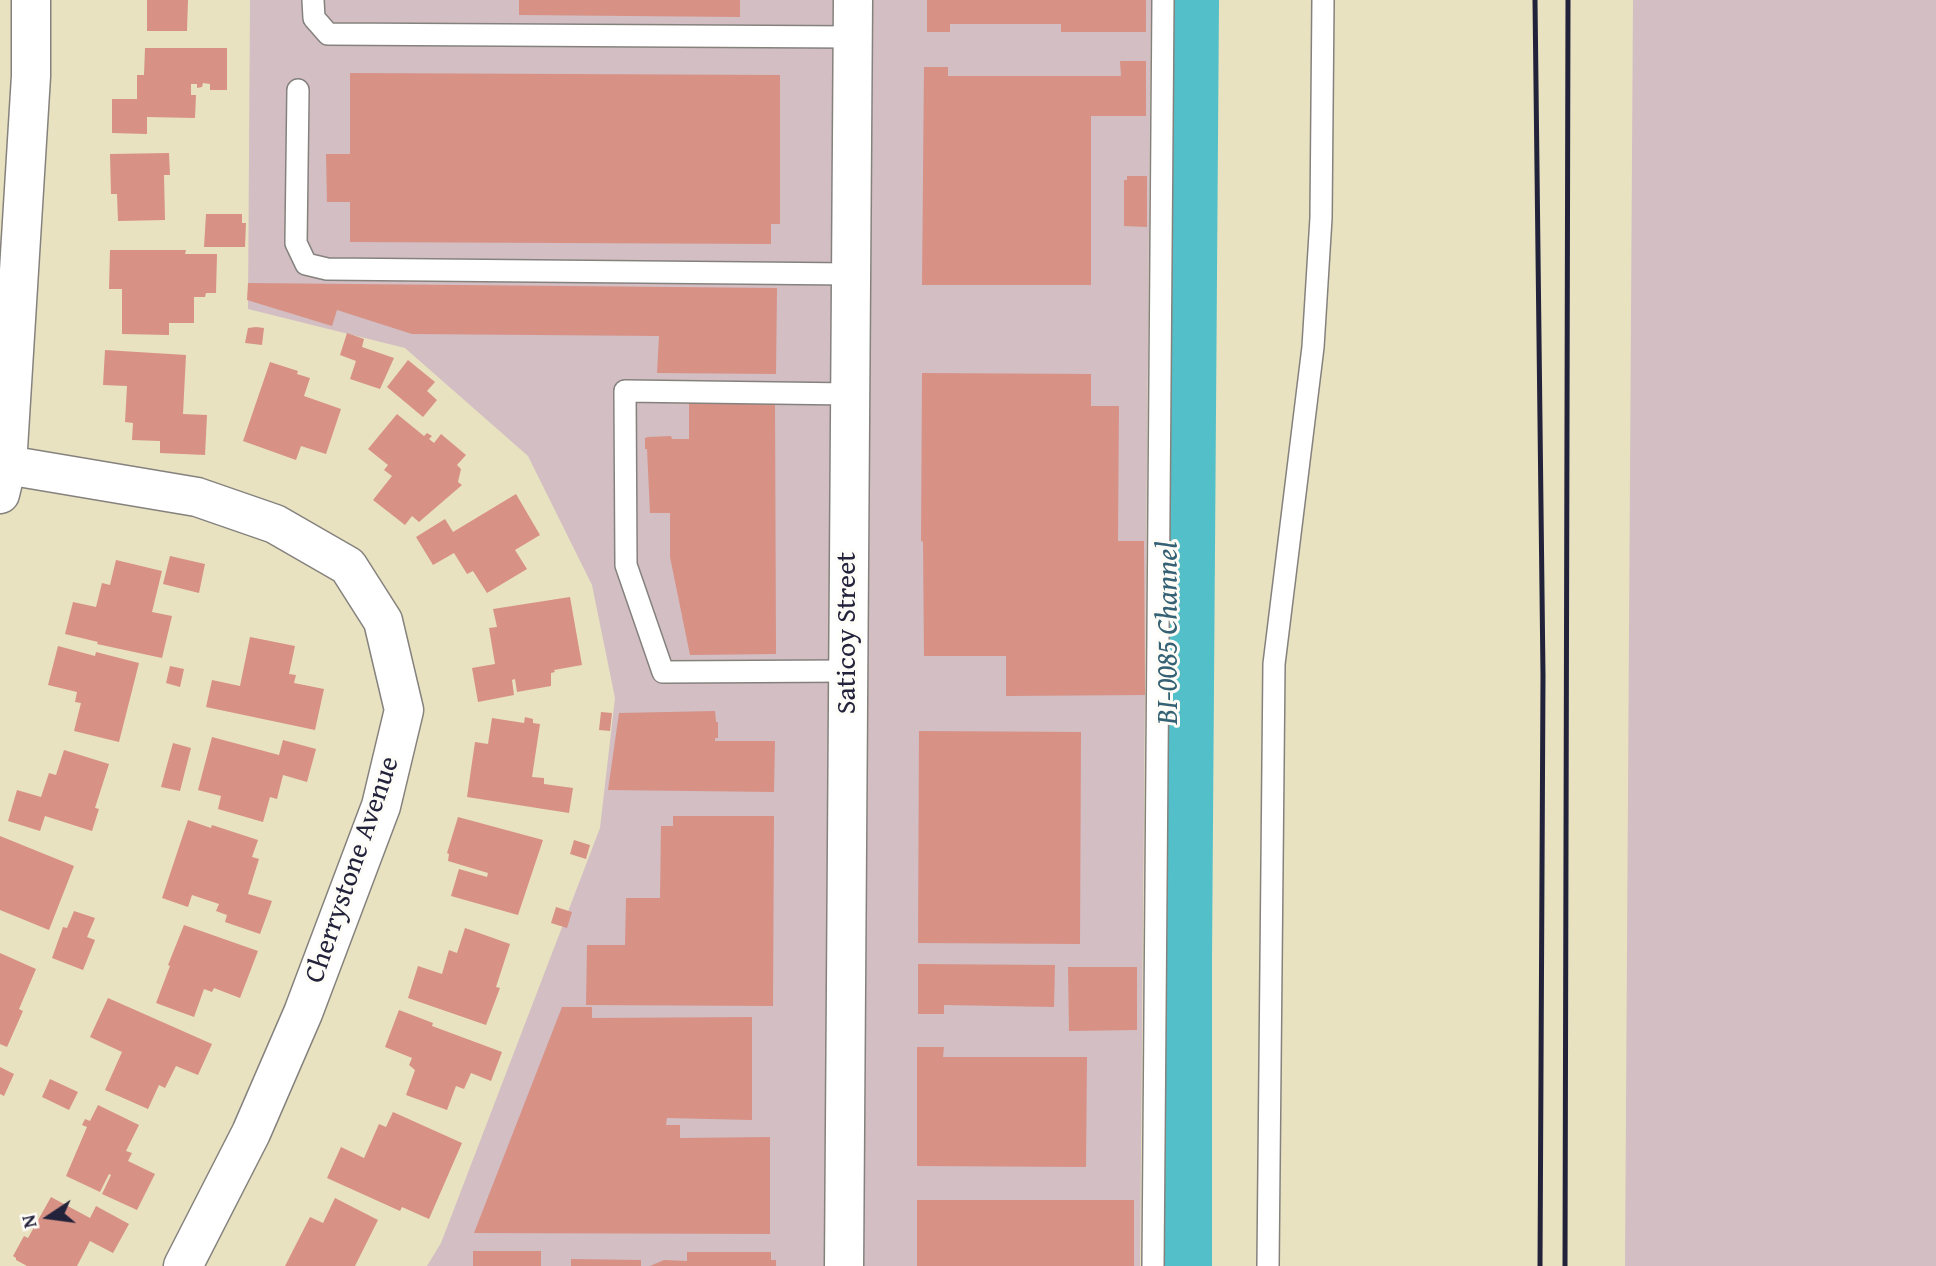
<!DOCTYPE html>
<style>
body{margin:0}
#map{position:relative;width:1936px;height:1266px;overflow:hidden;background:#e8e2c0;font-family:"Gentium Book Plus",serif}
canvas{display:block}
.north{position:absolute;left:14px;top:1182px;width:70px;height:70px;-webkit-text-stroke:5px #fdfcf7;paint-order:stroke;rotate:257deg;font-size:19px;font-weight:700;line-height:28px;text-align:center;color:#22223b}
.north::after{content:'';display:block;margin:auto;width:24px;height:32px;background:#22223b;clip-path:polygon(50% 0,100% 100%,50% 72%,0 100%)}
</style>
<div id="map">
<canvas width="1936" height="1266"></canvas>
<div class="north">N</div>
</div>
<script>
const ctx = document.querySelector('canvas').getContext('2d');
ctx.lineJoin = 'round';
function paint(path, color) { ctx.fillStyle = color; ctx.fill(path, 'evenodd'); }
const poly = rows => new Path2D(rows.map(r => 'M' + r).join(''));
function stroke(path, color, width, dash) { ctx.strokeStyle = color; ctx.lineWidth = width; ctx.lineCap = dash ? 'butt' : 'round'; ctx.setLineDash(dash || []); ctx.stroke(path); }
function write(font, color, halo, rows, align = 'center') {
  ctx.font = font + ' "Gentium Book Plus",serif'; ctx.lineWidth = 6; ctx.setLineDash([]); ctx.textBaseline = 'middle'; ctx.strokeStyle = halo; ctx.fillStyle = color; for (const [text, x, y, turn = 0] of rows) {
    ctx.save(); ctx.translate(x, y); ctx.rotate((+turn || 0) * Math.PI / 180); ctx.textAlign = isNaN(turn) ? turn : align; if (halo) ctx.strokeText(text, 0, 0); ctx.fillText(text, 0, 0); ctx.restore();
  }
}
paint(poly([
 [250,0,1151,0,1140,1266,427,1266,441,1243,600,828,615,698,592,585,528,456,405,348,248,309],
 [1633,0,1936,0,1936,1266,1625,1266]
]), '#d2bec3');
paint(poly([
 [1171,0,1219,0,1212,957,1212,1266,1162,1266]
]), '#52bfc9');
paint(poly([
 [147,0,188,0,187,31,147,31],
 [519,0,740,0,740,17,519,15],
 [927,0,1146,0,1146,32,1061,32,1061,24,950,24,950,32,927,32],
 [145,48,227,48,227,90,210,90,210,84,203,83,202,87,197,88,197,84,191,84,191,95,196,95,195,118,147,117,147,134,112,133,112,99,137,99,137,75,144,75],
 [1120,61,1146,61,1146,116,1091,116,1091,285,922,285,924,67,948,67,948,76,1121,76],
 [350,73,780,75,780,224,771,224,771,244,350,242,350,202,327,202,326,154,350,154],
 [169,153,170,175,164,175,165,220,118,221,117,194,111,194,110,154],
 [1127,176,1147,176,1147,227,1124,226,1124,180,1127,180],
 [206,214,242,214,242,223,246,223,245,247,204,247],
 [110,250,186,250,185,254,217,254,216,293,206,293,205,297,194,297,194,323,169,323,169,335,122,334,122,289,109,289],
 [248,283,777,288,776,374,657,373,659,336,412,334,337,310,332,326,247,300],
 [256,327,264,328,262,345,245,343,248,328],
 [347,333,364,339,362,347,394,358,380,389,350,379,356,361,340,355],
 [105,350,186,355,183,414,207,415,205,455,160,453,160,441,132,440,133,423,125,422,127,386,103,385],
 [408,360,435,382,427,391,437,400,423,417,387,387],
 [270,362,298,371,297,374,310,378,304,396,341,409,326,454,301,446,296,460,243,441],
 [922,373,1091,374,1091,406,1119,406,1118,541,1144,541,1145,695,1006,696,1006,656,924,656,923,541,921,542],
 [689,401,775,401,776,654,690,655,670,557,670,513,650,513,647,449,645,449,645,438,648,437,671,436,672,439,689,439],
 [397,414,424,436,427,433,432,436,429,439,434,443,441,434,466,455,457,465,461,469,458,482,462,485,419,522,412,516,405,525,373,500,392,476,384,470,388,465,368,449],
 [516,494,540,535,515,550,527,569,487,593,473,571,467,574,454,553,433,565,416,537,445,519,453,532],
 [170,556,205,564,199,593,163,584],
 [116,560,162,571,152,612,172,616,162,658,97,644,98,642,65,634,73,602,96,607,102,583,110,585],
 [570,597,582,665,554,670,555,672,551,673,551,686,517,692,515,679,512,680,514,695,478,702,472,668,495,664,489,628,497,627,493,609],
 [250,637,295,646,289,674,296,675,294,683,324,689,315,730,206,707,212,680,240,686],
 [58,646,95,656,96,652,139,663,119,742,74,731,81,703,75,702,77,692,48,685],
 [170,666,184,669,180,687,166,683],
 [715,711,716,722,718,722,718,738,715,738,715,741,775,741,774,792,608,790,619,713],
 [601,712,612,713,610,731,599,730],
 [525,717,533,719,533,723,540,724,532,777,544,778,544,784,573,788,569,813,467,797,475,742,488,744,492,718,524,723],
 [919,731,1081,732,1080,944,918,943],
 [212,737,279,755,283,740,316,749,307,782,283,775,277,799,270,797,263,822,218,809,221,796,198,790],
 [173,743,191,748,180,791,161,787],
 [64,750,109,764,95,808,99,809,92,831,45,816,40,831,8,821,17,790,41,797,49,773,56,775],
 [673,816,774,816,773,1006,586,1005,587,945,625,945,626,898,660,898,661,826,673,826],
 [458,817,543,840,518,915,451,896,459,869,487,877,488,873,448,861,449,854,447,853],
 [188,820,211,828,212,825,258,840,252,857,259,859,248,894,272,901,260,934,225,922,227,915,216,911,219,904,192,895,188,907,162,898],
 [0,836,74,866,49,930,0,910],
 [574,840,590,845,586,859,570,854],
 [556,907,572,912,567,928,551,923],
 [74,911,95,918,87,937,95,940,83,970,52,958,63,927,67,928],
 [184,925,258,951,240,998,214,988,212,992,204,989,194,1017,156,1003,170,966,168,965],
 [465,928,510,944,496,987,500,988,486,1025,408,998,418,966,442,974,449,950,457,953],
 [0,953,36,969,19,1009,23,1011,7,1047,0,1044],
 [918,964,1055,965,1054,1007,944,1005,944,1014,918,1014],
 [1068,967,1137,967,1137,1030,1069,1031],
 [108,998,212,1044,198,1075,176,1066,165,1088,159,1085,148,1109,105,1090,122,1052,90,1037],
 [562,1007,592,1007,592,1018,752,1017,752,1120,667,1118,666,1125,680,1125,680,1138,770,1137,770,1234,474,1233],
 [399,1010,433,1023,432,1026,502,1052,491,1081,471,1073,464,1089,456,1086,447,1110,406,1095,415,1070,409,1065,412,1058,385,1047],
 [917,1047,944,1047,943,1057,1087,1057,1086,1167,917,1166],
 [0,1067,14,1074,4,1096,0,1094],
 [50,1079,78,1092,69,1110,42,1097],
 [98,1105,139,1125,126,1151,132,1153,128,1161,155,1174,137,1210,102,1194,111,1175,109,1174,100,1192,66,1176,87,1127,82,1125,85,1119,90,1121],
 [393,1112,462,1143,429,1219,402,1207,400,1211,327,1178,341,1147,364,1158,379,1124,386,1127],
 [51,1197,90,1218,96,1206,129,1224,113,1253,90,1241,77,1266,27,1266,16,1260,16,1258,13,1256,24,1236,28,1238],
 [335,1198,378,1220,355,1266,285,1266,310,1217,323,1223],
 [917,1200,1134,1200,1134,1266,917,1266],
 [473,1251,541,1251,541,1266,473,1266],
 [687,1252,771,1252,771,1260,776,1260,776,1266,650,1266,664,1260,687,1261],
 [571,1259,641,1260,641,1266,571,1266]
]), '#d89185');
const lane = poly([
 [313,0,314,18,328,34,852,37],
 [298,90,296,243,306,264,327,269,850,274],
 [848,671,663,672,626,565,625,391,850,394],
 [1153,1266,1163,0],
 [1268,1266,1274,664,1313,347,1321,218,1323,0]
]);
const street = poly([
 [7,465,197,497,275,524,348,566,383,621,404,710,381,806,303,1013,251,1133,183,1266],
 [0,494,7,465,31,76,31,0],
 [844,1266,853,0]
]);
stroke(lane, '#85827e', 24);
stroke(street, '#85827e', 41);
stroke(lane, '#fff', 21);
stroke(street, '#fff', 38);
stroke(poly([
 [1535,0,1543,675,1540,1266],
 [1565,1266,1568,0]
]), '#22223b', 5);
write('28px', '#22223b', '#fdfcf7', [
 ["Saticoy Street",848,633,-90],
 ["Cherrystone Avenue",353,870,-71]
]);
write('italic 30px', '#356174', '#fdfcf7', [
 ["BI-0085 Channel",1169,633,-90]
]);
</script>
